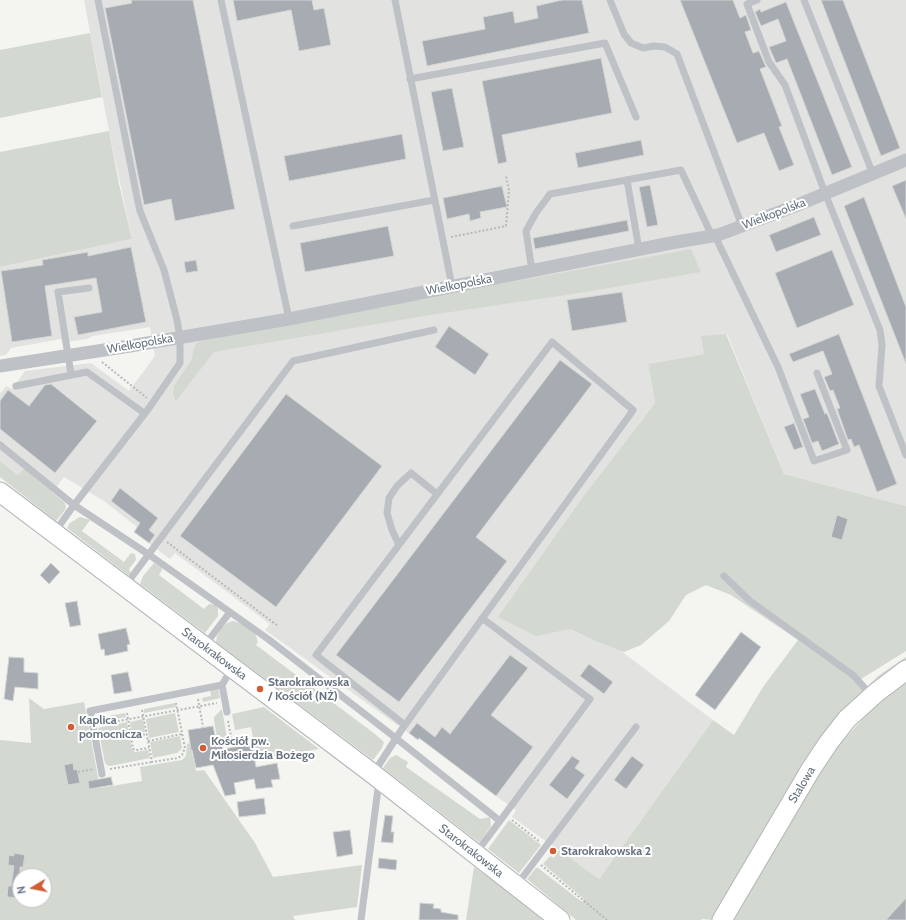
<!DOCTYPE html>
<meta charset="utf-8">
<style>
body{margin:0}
#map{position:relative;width:906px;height:920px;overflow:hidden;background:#f4f4f1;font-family:Cabin,sans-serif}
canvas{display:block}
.north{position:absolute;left:12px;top:868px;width:40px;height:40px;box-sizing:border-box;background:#fff;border:1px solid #c2c7cc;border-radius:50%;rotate:260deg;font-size:11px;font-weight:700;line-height:16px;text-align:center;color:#66737f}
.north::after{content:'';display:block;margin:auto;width:14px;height:18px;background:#d05e35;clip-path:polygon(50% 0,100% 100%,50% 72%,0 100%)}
</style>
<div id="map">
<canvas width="906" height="920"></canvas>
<div class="north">N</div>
</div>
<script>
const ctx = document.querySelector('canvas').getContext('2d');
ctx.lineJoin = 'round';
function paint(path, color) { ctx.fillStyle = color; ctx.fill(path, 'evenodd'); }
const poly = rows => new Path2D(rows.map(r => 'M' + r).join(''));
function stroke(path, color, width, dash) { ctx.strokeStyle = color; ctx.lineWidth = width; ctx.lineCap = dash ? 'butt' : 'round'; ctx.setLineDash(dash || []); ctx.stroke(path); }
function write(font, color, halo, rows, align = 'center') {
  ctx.font = font + ' Cabin,sans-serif'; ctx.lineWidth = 4; ctx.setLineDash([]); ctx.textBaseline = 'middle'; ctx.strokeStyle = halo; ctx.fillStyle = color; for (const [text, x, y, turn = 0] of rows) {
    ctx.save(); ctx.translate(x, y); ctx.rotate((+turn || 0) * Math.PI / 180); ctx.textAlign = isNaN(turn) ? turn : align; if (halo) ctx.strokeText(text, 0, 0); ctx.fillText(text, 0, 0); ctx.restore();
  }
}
paint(poly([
 [84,0,906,0,906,506,784,474,727,334,704,354,648,364,655,403,579,502,525,579,713,720,599,879,512,817,516,810,496,796,420,737,418,740,265,630,270,624,175,553,170,559,134,532,137,527,104,501,64,477,48,498,0,461,0,394,6,386,12,389,25,371,91,363,129,391,155,356,150,327,93,336,87,339,66,342,62,343,61,339,11,348,6,355,0,356,0,267,132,239,109,131]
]), '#e2e3e1');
paint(poly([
 [90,33,102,97,0,118,0,50],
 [109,131,119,184,132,239,0,267,0,152],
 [691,249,701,272,586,292,424,316,214,352,176,401,173,394,174,386,192,359,193,351,196,344,204,338],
 [726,334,784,474,906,506,906,651,861,679,867,687,878,676,906,657,906,663,796,783,712,920,702,919,701,920,576,920,527,879,536,868,538,868,582,902,584,899,543,864,550,856,554,858,559,850,599,879,713,720,734,735,763,687,798,640,731,595,706,585,686,595,669,621,641,645,624,652,593,640,571,629,536,636,498,617,579,502,655,403,648,364,704,354,701,336],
 [0,461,18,475,24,469,27,470,37,480,65,503,66,507,65,510,56,521,0,477],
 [80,517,90,520,82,531,124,562,131,553,135,554,136,560,129,569,131,573,128,575,67,528,70,523],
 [154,563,162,568,162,570,159,575,204,609,209,604,215,605,218,609,218,616,205,633,140,584,143,576],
 [233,621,243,624,255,633,258,642,256,645,375,734,384,742,382,748,373,760,216,642,217,636,221,629,227,623],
 [906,681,906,898,886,920,730,920,832,753,877,703],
 [218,688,220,698,203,702,202,698,211,696,210,690],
 [29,698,44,709,84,702,100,788,142,781,140,767,182,760,186,756,187,744,190,743,196,771,204,770,255,843,273,877,362,865,357,907,293,916,295,920,0,920,0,740,31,743],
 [20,876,44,876,44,900,20,900],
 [175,703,176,707,144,713,144,709],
 [264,707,319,749,257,760,251,727,235,730,232,714],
 [222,709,227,738,223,743,218,744,214,720,214,717],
 [125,713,126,717,94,723,93,719],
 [175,713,179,732,149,738,146,719],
 [143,719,145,732,134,735,132,734,130,722],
 [127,722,132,750,135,752,148,750,150,758,110,766,107,765,105,763,98,728],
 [180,736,182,748,177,753,153,758,150,742],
 [396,755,408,762,406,767,480,819,490,817,491,826,480,842,478,842,383,768,390,758],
 [509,820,541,845,519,873,488,849],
 [474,867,484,874,487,869,551,920,466,920]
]), '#d3d9d1');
const building = poly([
 [131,0,193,0,235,209,175,221,171,199,144,205,105,8,132,3,131,0],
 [233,0,312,0,314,10,324,8,331,45,299,51,291,10,237,21,233,0],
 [562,0,582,0,589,33,427,66,422,41,485,29,483,17,513,11,515,23,538,18,536,6,562,0],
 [680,0,733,0,740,18,746,15,751,30,745,32,753,53,759,51,766,67,760,69,782,126,779,127,794,165,779,171,764,133,737,143,680,0],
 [821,0,843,0,900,148,881,156,821,0],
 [786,2,852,167,832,175,787,59,776,63,769,47,786,41,778,19,761,26,755,12,760,9,761,12,786,2],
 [601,58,612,113,502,135,507,162,498,164,482,81,601,58],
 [452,88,464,147,443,151,431,92,452,88],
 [402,134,406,159,289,181,284,156,402,134],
 [641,140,644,155,578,168,575,153,641,140],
 [906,180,906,219,892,186,906,180],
 [650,185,658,225,647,227,639,187,650,185],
 [502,186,507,207,480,212,481,218,470,221,469,214,447,219,443,198,502,186],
 [864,197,906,307,906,364,844,206,864,197],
 [814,217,821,235,776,252,769,235,814,217],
 [627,220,629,231,535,249,533,238,627,220],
 [388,226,394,256,305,272,300,243,388,226],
 [131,247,146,322,78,335,74,317,102,312,96,278,45,286,52,336,12,342,1,271,43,265,42,260,88,252,88,256,131,247],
 [832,250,854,305,797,328,775,273,832,250],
 [196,260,198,271,186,273,184,262,196,260],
 [622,292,627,322,572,331,567,300,622,292],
 [449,326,489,354,475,375,435,347,449,326],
 [839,334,897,484,877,492,859,445,854,447,851,439,848,440,837,409,840,408,833,390,830,391,824,377,832,374,823,351,793,362,789,354,839,334],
 [560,360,592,384,476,537,507,561,399,702,336,655,560,360],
 [51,384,97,421,55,473,0,429,0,401,8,390,29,406,45,385,51,384],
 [815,389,825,414,827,413,839,444,822,451,818,441,812,443,803,419,809,417,800,394,815,389],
 [286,394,382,466,276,607,180,536,286,394],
 [794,423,803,447,794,450,784,427,794,423],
 [120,488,158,518,149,530,155,535,149,543,134,532,140,523,111,501,120,488],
 [837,515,848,519,842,540,831,537,837,515],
 [51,563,60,572,49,584,40,575,51,563],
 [77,601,81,625,70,627,65,603,77,601],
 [126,628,130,644,127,645,128,651,105,656,104,649,101,650,98,634,126,628],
 [741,632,761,647,715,710,695,695,741,632],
 [510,655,528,668,491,715,533,747,496,796,419,738,418,740,409,733,417,723,435,737,442,727,450,734,510,655],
 [9,657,24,658,24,672,38,673,38,689,15,687,13,701,4,699,9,657],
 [589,664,613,682,604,694,580,676,589,664],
 [128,672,132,691,114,694,111,675,128,672],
 [213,726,217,745,222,744,223,749,252,744,256,767,277,763,280,779,271,780,273,787,256,789,254,779,234,783,236,794,225,796,213,765,196,768,192,750,191,750,188,730,213,726],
 [572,756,580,761,575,768,585,775,567,799,549,785,572,756],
 [632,756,644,765,626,789,614,780,632,756],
 [73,763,74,770,77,769,80,783,68,785,64,765,73,763],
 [111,777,113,785,89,789,88,781,111,777],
 [264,798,266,814,239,817,237,802,264,798],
 [385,815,393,816,391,832,394,832,393,843,381,842,385,815],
 [350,830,353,854,337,857,333,832,350,830],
 [14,853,25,855,23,867,20,867,20,898,7,897,8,886,11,886,14,866,8,865,9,855,14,856,14,853],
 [379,858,397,860,396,870,378,868,379,858],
 [906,898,906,920,886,920,906,898],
 [420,903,434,904,433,908,441,909,441,912,458,915,458,920,419,920,420,903]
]);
paint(building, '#a6acb1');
stroke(building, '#d6d6d4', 1);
const secondary = poly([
 [0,492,373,774,560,920],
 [722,920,811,769,829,742,847,719,877,692,906,670]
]);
stroke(secondary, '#b1b5b9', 21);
stroke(poly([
 [451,237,506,226,509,190,506,176],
 [102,362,147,398],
 [167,542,278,626],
 [198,699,203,727],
 [142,710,152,762,178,758,182,755,185,748,176,703],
 [127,713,133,749,136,750,149,748],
 [228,721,233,747],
 [102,724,217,703],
 [131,737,147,734],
 [148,741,182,734],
 [110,769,152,762],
 [78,772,94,769],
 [512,820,540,842],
 [541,865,607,920]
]), '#b6b9bb', 2, [2, 2]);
stroke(poly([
 [221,0,289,319],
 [395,0,452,286],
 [610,0,624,34,631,43,643,48,654,46,665,47,677,54,742,226],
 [757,0,747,4,769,62,785,85,825,193,880,330,882,345,879,386,906,455],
 [804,0,873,174],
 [410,79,605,43,636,117],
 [627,180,639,249],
 [293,226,434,200],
 [715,236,778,367,814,461,847,450,817,373],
 [532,271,526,231,536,213,550,194,681,170,712,236],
 [71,374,58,292,89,288],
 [16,386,87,372,144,413],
 [0,445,74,505,149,408,180,363,180,337,177,320,164,270,140,211,138,202,98,0],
 [54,533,74,505,148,554,268,639,397,739,500,821,590,699,482,618],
 [399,545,392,530,387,513,389,498,397,486,411,473,437,494],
 [724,576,750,601,853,675,872,696],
 [125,586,293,361,434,330],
 [205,645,230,612],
 [222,685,227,712],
 [102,774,90,711,222,685,232,668],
 [373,774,402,729,405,725,629,416,633,410,552,342,316,655,405,725],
 [476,853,500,821],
 [516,886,636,727],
 [361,920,379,781]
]), '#bec1c5', 7);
stroke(poly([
 [0,366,130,346,289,319,671,243,718,235,795,206,906,160]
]), '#bec1c5', 13);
stroke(secondary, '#fff', 19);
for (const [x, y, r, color] of [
 [260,689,4,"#d05e35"],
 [71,727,4,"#d05e35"],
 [203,748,4,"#d05e35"],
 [553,851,4,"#d05e35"]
]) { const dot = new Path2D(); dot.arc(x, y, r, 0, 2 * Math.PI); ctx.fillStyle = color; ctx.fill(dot); stroke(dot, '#fff', 1.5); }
write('12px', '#66737f', '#fff', [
 ["Wielkopolska",774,214,-21],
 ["Wielkopolska",459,285,-11],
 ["Wielkopolska",140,344,-10],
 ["Starokrakowska",214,654,37],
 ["Stalowa",802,785,-59],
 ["Starokrakowska",471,851,38]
]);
write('bold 12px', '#66737f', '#fff', [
 ["Starokrakowska",268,682],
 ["/ Kościół (NŻ)",268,696],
 ["Kaplica",79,720],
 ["pomocnicza",79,734],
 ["Kościół pw.",211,741],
 ["Miłosierdzia Bożego",211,755],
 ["Starokrakowska 2",561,851]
], 'left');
</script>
